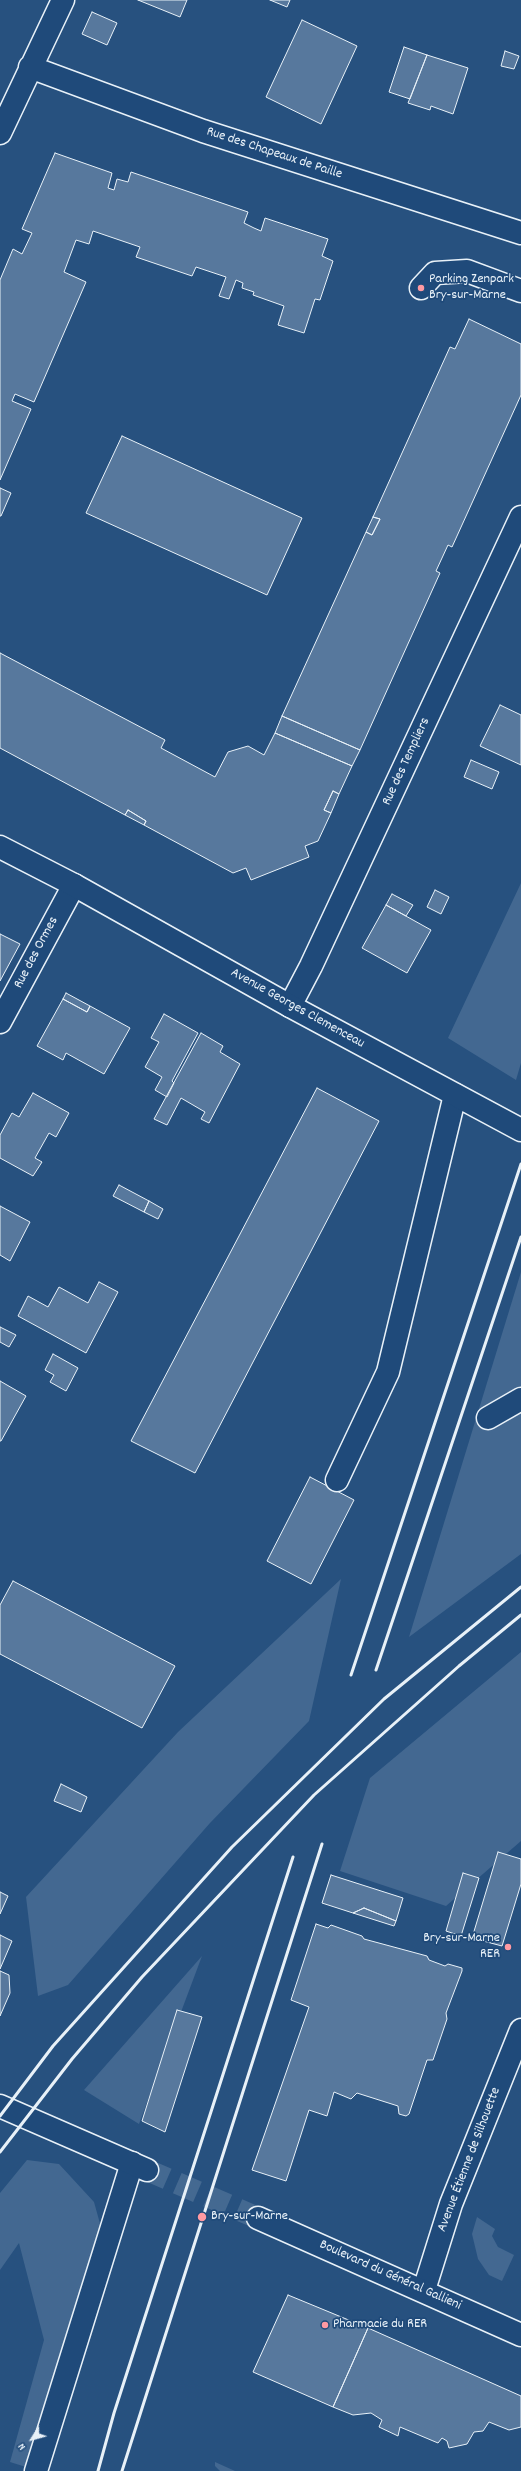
<!DOCTYPE html>
<meta charset="utf-8">
<style>
body{margin:0}
#map{position:relative;width:521px;height:2471px;overflow:hidden;background:#27517f;font-family:Dekko,sans-serif}
canvas{display:block}
.north{position:absolute;left:12px;top:2419px;width:40px;height:40px;-webkit-text-stroke:3px #1f4a7a;paint-order:stroke;rotate:233deg;font-size:11px;font-weight:700;line-height:16px;text-align:center;color:#e8f1f8}
.north::after{content:'';display:block;margin:auto;width:14px;height:18px;background:#e8f1f8;clip-path:polygon(50% 0,100% 100%,50% 72%,0 100%)}
</style>
<div id="map">
<canvas width="521" height="2471"></canvas>
<div class="north">N</div>
</div>
<script>
const ctx = document.querySelector('canvas').getContext('2d');
ctx.lineJoin = 'round';
function paint(path, color) { ctx.fillStyle = color; ctx.fill(path, 'evenodd'); }
const poly = rows => new Path2D(rows.map(r => 'M' + r).join(''));
function stroke(path, color, width, dash) { ctx.strokeStyle = color; ctx.lineWidth = width; ctx.lineCap = dash ? 'butt' : 'round'; ctx.setLineDash(dash || []); ctx.stroke(path); }
function write(font, color, halo, rows, align = 'center') {
  ctx.font = font + ' Dekko,sans-serif'; ctx.lineWidth = 3.5; ctx.setLineDash([]); ctx.textBaseline = 'middle'; ctx.strokeStyle = halo; ctx.fillStyle = color; for (const [text, x, y, turn = 0] of rows) {
    ctx.save(); ctx.translate(x, y); ctx.rotate((+turn || 0) * Math.PI / 180); ctx.textAlign = isNaN(turn) ? turn : align; if (halo) ctx.strokeText(text, 0, 0); ctx.fillText(text, 0, 0); ctx.restore();
  }
}
paint(poly([
 [521,883,521,1063,516,1080,448,1038],
 [521,1272,521,1554,409,1637],
 [341,1579,309,1721,210,1823,68,1985,38,1996,26,1897,178,1732],
 [521,1652,521,1841,446,1906,340,1871,370,1778],
 [202,1956,139,2124,84,2090],
 [27,2160,59,2164,94,2202,104,2238,26,2467,10,2462,44,2340,19,2243,0,2270,0,2193],
 [477,2217,495,2229,492,2236,498,2247,514,2255,502,2281,489,2275,478,2259,472,2234],
 [215,2462,235,2471,220,2471,215,2466]
]), '#436891');
const building = poly([
 [138,0,187,0,180,17,138,0],
 [270,0,290,0,287,7,270,0],
 [92,12,117,23,107,45,82,34,92,12],
 [302,20,357,46,321,124,266,97,302,20],
 [404,47,427,55,410,99,389,92,404,47],
 [505,51,519,56,514,69,501,66,505,51],
 [427,55,468,68,453,114,431,106,430,110,408,103,427,55],
 [55,153,112,173,108,188,114,190,117,179,128,182,131,172,248,212,244,223,254,228,261,231,265,218,328,239,322,256,333,261,320,300,315,299,304,333,278,325,284,306,253,295,254,292,242,288,243,283,236,280,229,299,219,296,226,277,196,267,192,276,136,257,140,247,93,231,89,244,76,240,64,272,86,282,34,402,15,394,12,401,31,409,0,480,0,280,13,249,22,254,32,233,22,229,55,153],
 [469,319,521,344,521,395,452,547,448,545,436,571,440,573,360,750,282,716,366,532,372,535,380,519,373,517,450,347,455,349,469,319],
 [122,436,302,518,267,595,86,513,122,436],
 [0,488,11,493,1,516,0,516,0,488],
 [373,517,380,519,372,535,366,532,373,517],
 [0,653,165,740,161,748,215,777,228,752,248,746,264,755,275,733,352,766,339,794,333,791,324,810,331,813,318,841,305,846,309,857,251,880,246,868,233,873,144,825,146,821,128,810,125,815,0,748,0,653],
 [500,705,521,715,521,765,480,746,500,705],
 [282,716,360,750,352,766,275,733,282,716],
 [471,760,499,772,492,789,464,777,471,760],
 [333,791,339,794,331,813,324,810,333,791],
 [128,810,146,821,144,825,125,815,128,810],
 [435,890,449,897,441,914,427,907,435,890],
 [392,894,413,905,406,916,386,905,392,894],
 [386,905,431,930,407,973,362,948,386,905],
 [0,934,20,944,0,981,0,934],
 [66,993,90,1006,87,1012,63,999,66,993],
 [63,999,87,1012,90,1006,130,1028,104,1074,66,1053,63,1060,37,1046,63,999],
 [164,1014,198,1033,172,1081,174,1083,167,1097,155,1090,162,1077,145,1067,159,1042,151,1038,164,1014],
 [201,1033,223,1046,220,1052,240,1064,209,1123,201,1119,205,1112,181,1098,167,1125,154,1119,201,1033],
 [317,1088,379,1121,195,1473,131,1441,317,1088],
 [33,1093,69,1113,56,1137,49,1133,35,1158,42,1162,33,1176,0,1158,0,1135,12,1113,19,1117,33,1093],
 [119,1185,149,1201,144,1212,113,1196,119,1185],
 [149,1201,163,1209,158,1219,144,1212,149,1201],
 [0,1206,30,1222,10,1261,0,1255,0,1206],
 [99,1282,118,1292,86,1353,18,1316,28,1296,48,1307,59,1287,88,1303,99,1282],
 [0,1327,16,1335,9,1347,0,1342,0,1327],
 [53,1354,78,1368,66,1391,50,1382,54,1375,45,1370,53,1354],
 [0,1381,26,1396,1,1441,0,1441,0,1381],
 [310,1477,354,1500,311,1584,267,1561,310,1477],
 [13,1581,175,1666,142,1728,0,1654,0,1605,13,1581],
 [61,1784,87,1797,81,1812,54,1801,61,1784],
 [498,1852,521,1859,521,1884,502,1946,472,1938,498,1852],
 [463,1873,479,1878,461,1936,446,1931,463,1873],
 [331,1875,403,1898,396,1921,364,1908,353,1913,322,1903,331,1875],
 [0,1892,8,1896,0,1914,0,1892],
 [364,1908,396,1921,394,1926,353,1913,364,1908],
 [316,1924,328,1928,331,1925,362,1936,364,1939,427,1956,429,1960,445,1966,448,1964,462,1968,462,1971,446,2013,447,2019,433,2060,427,2060,409,2114,406,2116,399,2114,398,2106,357,2093,351,2099,334,2092,327,2116,309,2110,286,2181,252,2170,309,2007,291,2000,316,1924],
 [0,1935,12,1941,0,1969,0,1935],
 [0,1971,9,1975,10,1993,0,2016,0,1971],
 [177,2010,202,2017,165,2132,142,2121,177,2010],
 [288,2295,368,2328,333,2407,253,2372,288,2295],
 [368,2328,521,2396,521,2427,509,2430,489,2422,483,2431,474,2432,467,2444,449,2448,447,2441,442,2438,438,2443,400,2427,398,2436,379,2427,382,2420,371,2413,353,2415,333,2407,368,2328]
]);
paint(building, '#57789d');
stroke(building, '#e8f1f8', 1);
stroke(poly([
 [147,2170,258,2218]
]), '#446991', 22, [22, 11]);
const minor = poly([
 [30,67,203,131,521,233],
 [0,133,63,0],
 [421,288,435,273,467,271,521,291],
 [290,1006,311,966,521,517],
 [0,1022,74,885],
 [488,1418,521,1399],
 [337,1480,388,1372,455,1095],
 [424,2290,451,2204,521,2030],
 [36,2471,132,2163]
]);
const major = poly([
 [0,847,74,885,290,1006,521,1130],
 [0,2106,147,2170],
 [258,2218,521,2335]
]);
stroke(minor, '#e8f1f8', 25);
stroke(major, '#e8f1f8', 25);
stroke(minor, '#1f4a7a', 22);
stroke(major, '#1f4a7a', 22);
stroke(poly([
 [376,1670,521,1237],
 [351,1675,521,1164],
 [0,2116,53,2046,232,1847,384,1699,521,1587],
 [0,2152,72,2059,142,1977,314,1795,459,1666,521,1615],
 [98,2471,114,2413,293,1857],
 [122,2471,322,1844]
]), '#e8f1f8', 3);
for (const [x, y, r, color] of [
 [421,288,4,"#ff9aa2"],
 [508,1947,4,"#ff9aa2"],
 [202,2217,5,"#ff9aa2"],
 [325,2325,4,"#ff9aa2"]
]) { const dot = new Path2D(); dot.arc(x, y, r, 0, 2 * Math.PI); ctx.fillStyle = color; ctx.fill(dot); stroke(dot, '#1f4a7a', 1.5); }
write('14px', '#e8f1f8', '#1f4a7a', [
 ["Rue des Chapeaux de Paille",274,154,18],
 ["Rue des Templiers",407,762,-65],
 ["Rue des Ormes",37,953,-62],
 ["Avenue Georges Clemenceau",297,1009,29],
 ["Avenue Étienne de Silhouette",470,2160,-69],
 ["Boulevard du Général Gallieni",390,2276,24]
]);
write('14px', '#e8f1f8', '#1f4a7a', [
 ["Parking Zenpark",429,280],
 ["Bry-sur-Marne",429,296],
 ["Bry-sur-Marne",500,1939,"right"],
 ["RER",500,1955,"right"],
 ["Bry-sur-Marne",211,2217],
 ["Pharmacie du RER",333,2325]
], 'left');
</script>
